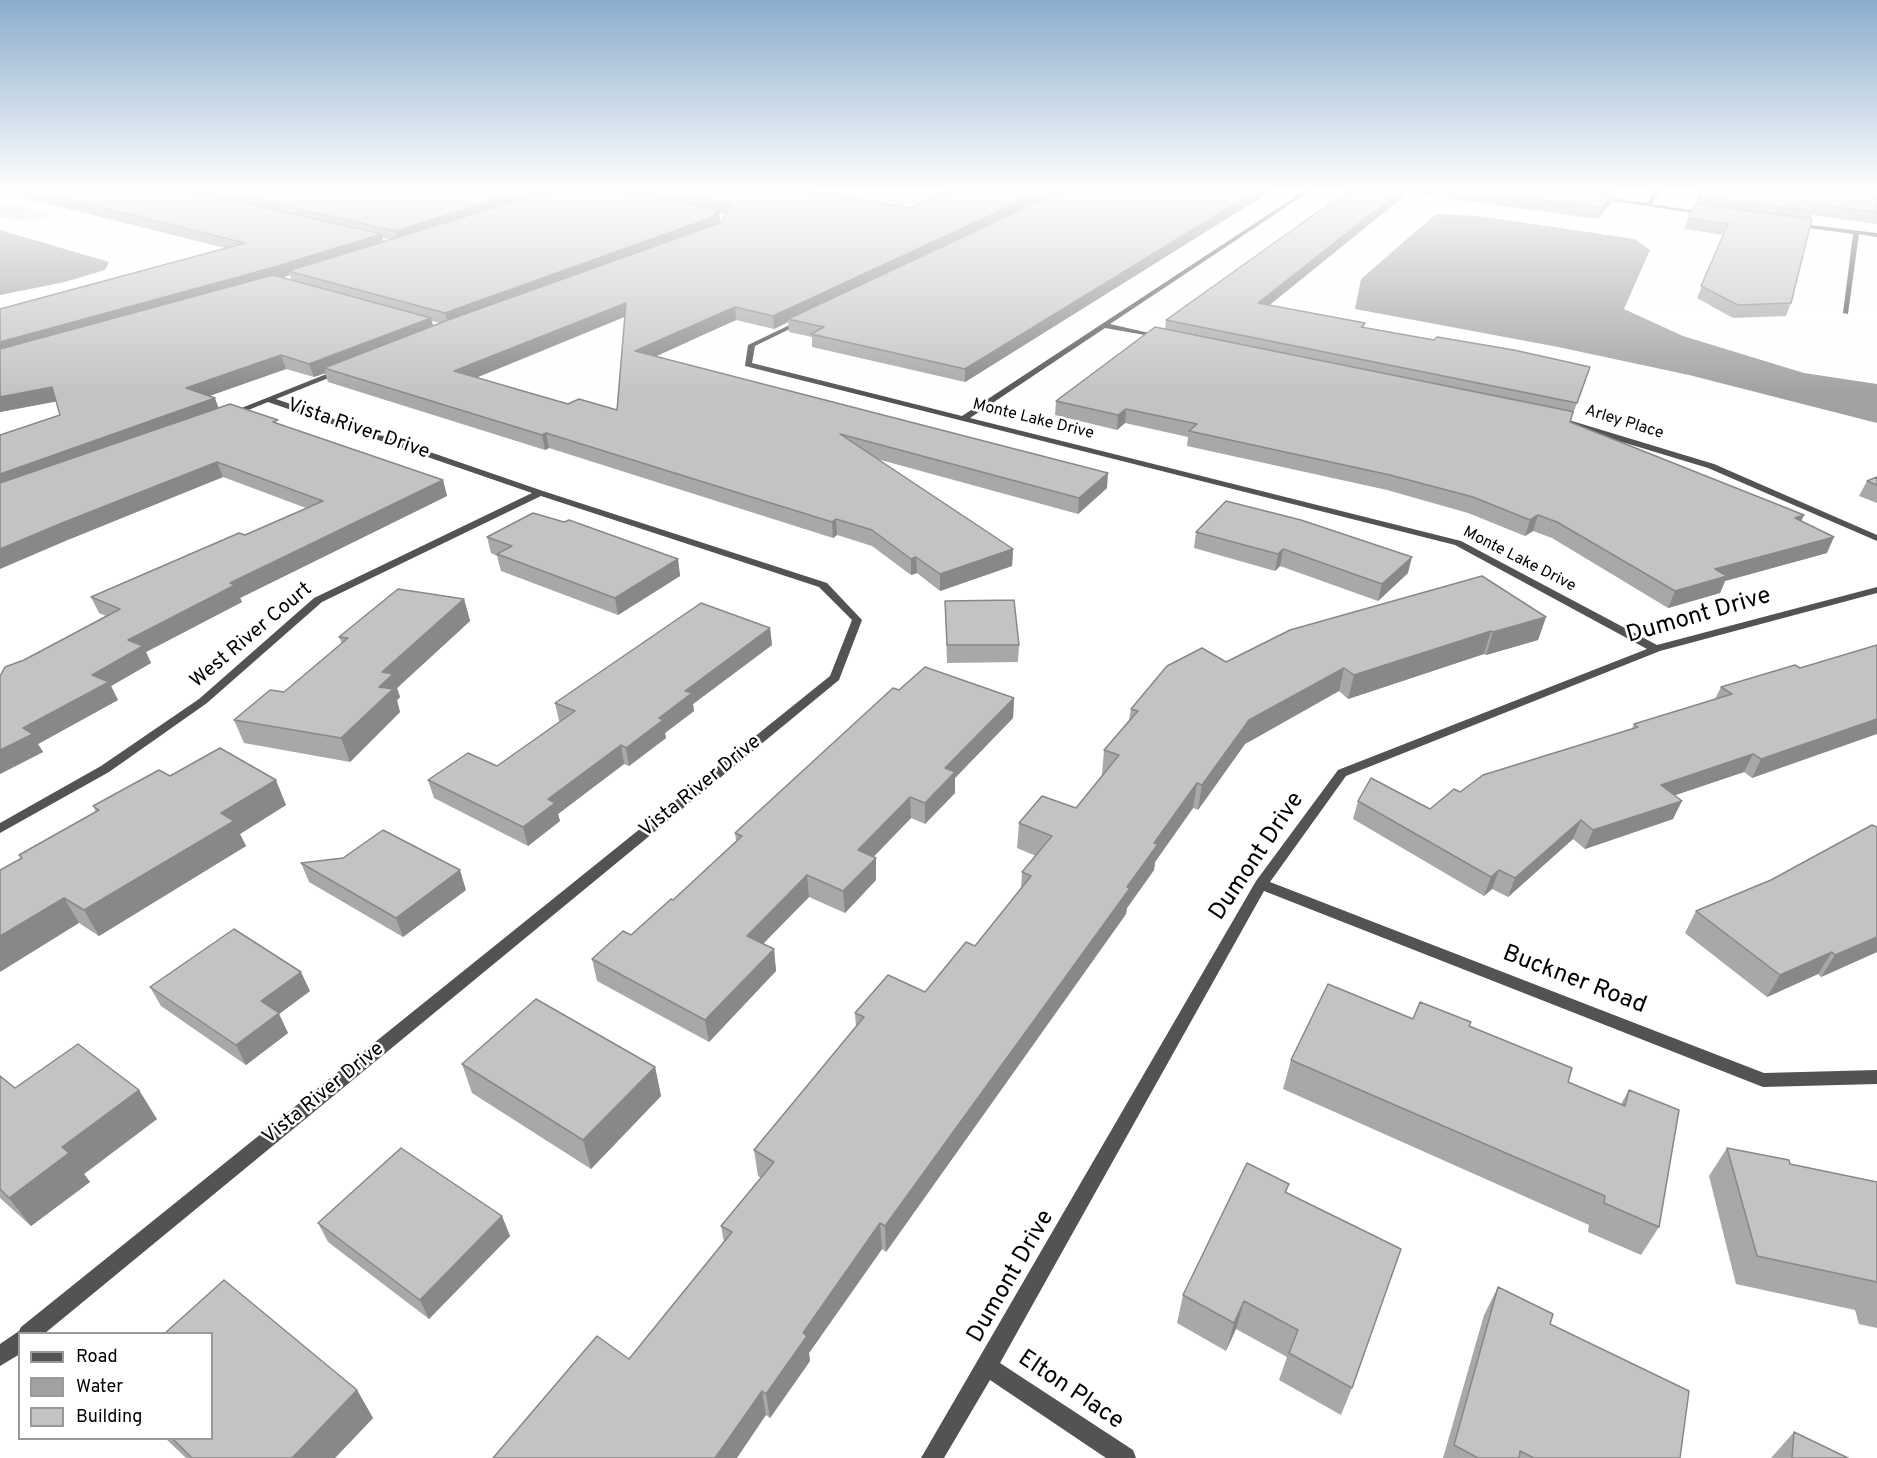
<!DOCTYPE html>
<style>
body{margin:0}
#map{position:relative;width:1877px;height:1458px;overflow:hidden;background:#fff;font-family:Overpass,sans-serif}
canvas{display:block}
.legend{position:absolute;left:18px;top:1332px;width:195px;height:108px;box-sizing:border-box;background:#fff;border:2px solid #999;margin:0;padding:8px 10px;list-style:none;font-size:18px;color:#000}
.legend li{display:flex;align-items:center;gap:12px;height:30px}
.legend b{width:30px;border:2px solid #999}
</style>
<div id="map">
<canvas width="1877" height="1458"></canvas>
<ul class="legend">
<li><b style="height:8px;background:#535353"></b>Road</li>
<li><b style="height:16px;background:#a1a1a1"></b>Water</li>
<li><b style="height:16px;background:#c3c3c3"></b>Building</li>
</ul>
</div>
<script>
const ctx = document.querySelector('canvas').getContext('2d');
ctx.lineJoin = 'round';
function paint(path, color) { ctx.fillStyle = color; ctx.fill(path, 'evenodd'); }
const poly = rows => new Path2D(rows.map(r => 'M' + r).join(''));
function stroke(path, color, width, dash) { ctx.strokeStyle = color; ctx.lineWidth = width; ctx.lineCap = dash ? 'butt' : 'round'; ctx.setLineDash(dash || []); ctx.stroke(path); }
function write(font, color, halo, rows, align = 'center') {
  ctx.font = font + ' Overpass,sans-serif'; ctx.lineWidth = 5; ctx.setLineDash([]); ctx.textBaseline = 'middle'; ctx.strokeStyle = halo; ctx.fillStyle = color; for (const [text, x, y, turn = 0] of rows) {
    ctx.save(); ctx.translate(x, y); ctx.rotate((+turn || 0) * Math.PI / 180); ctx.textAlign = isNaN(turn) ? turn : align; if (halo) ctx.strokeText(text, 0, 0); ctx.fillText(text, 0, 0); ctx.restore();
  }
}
paint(poly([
 [771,191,953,191,900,214],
 [0,202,19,206,53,215,30,221,0,218]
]), '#dadada');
paint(poly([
 [1436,214,1478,216,1635,239,1650,250,1624,309,1683,336,1804,373,1877,384,1877,423,1689,375,1558,347,1355,309,1361,279],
 [0,230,109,262,105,270,65,282,0,295]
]), '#a1a1a1');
paint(poly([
 [1304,191,1310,191,1110,324,1162,336,1162,338,1105,328,970,418,1461,541,1657,645,1877,587,1877,593,1660,651,1346,776,1270,882,1764,1073,1877,1070,1877,1084,1763,1087,1264,891,1000,1363,1133,1450,1136,1458,1106,1458,990,1380,944,1458,921,1458,1256,881,1338,770,1647,649,1455,545,745,366,748,345,800,320,804,320,804,322,755,346,752,363,962,416,1304,191],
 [1654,191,1660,191,1652,204,1709,213,1706,215,1593,198,1596,196,1647,203,1654,191],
 [1795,223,1877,233,1877,237,1859,234,1848,314,1843,313,1853,234,1793,226,1795,223],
 [339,369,346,371,276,399,543,491,827,583,862,620,839,680,44,1334,20,1334,20,1354,0,1366,0,1344,19,1331,21,1327,830,676,852,620,819,587,541,496,322,602,207,703,109,772,0,833,0,823,101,766,199,699,314,598,532,493,268,402,236,415,229,413,339,369],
 [1556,418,1562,418,1714,464,1877,535,1877,541,1708,468,1556,422,1556,418]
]), '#535353');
paint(poly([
 [0,191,808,191,910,208,951,191,1271,191,965,382,812,347,812,337,789,332,788,322,774,329,736,320,655,356,1107,488,1078,514,877,459,1013,549,1012,566,940,591,917,573,911,575,872,546,837,535,833,538,549,448,545,450,328,382,325,373,314,377,286,369,209,396,219,408,279,424,443,480,447,496,240,598,242,602,146,652,151,663,111,686,118,700,38,744,43,752,0,774,24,660,106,616,99,613,91,597,245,535,306,508,223,477,70,539,60,415,56,401,0,412,0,309,225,248,0,192],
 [719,213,726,214,720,223,718,224,720,221],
 [383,238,390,240,383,242],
 [290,275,291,280,282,278],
 [625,317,617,410,568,404,476,378],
 [432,321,440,323,433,326],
 [1347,191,1618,191,1614,197,1612,196,1610,203,1598,219,1408,193,1269,305,1365,323,1364,327,1585,381,1570,422,1804,515,1801,521,1827,553,1725,581,1720,593,1668,608,1552,538,1533,531,1525,536,1468,513,1387,490,1187,446,1188,437,1125,423,1117,430,1055,415,1056,401,1165,329,1166,320],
 [1877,191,1877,224,1812,215,1791,303,1786,316,1733,318,1697,298,1724,235,1684,229,1688,218,1696,204,1698,197],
 [1877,477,1877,503,1859,496,1867,481],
 [1196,532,1408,573,1378,601,1280,566,1275,571,1194,548],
 [487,537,678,559,680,576,618,615,501,571,497,556,491,553],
 [464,599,470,621,397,688,400,697,397,700,400,712,350,762,244,743,234,720,284,692,342,644,339,637],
 [945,601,1019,645,1018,662,947,663],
 [1546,617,1538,640,1486,655,1484,654,1348,699,1339,691,1245,744,1198,810,1193,808,1155,862,1154,870,1127,908,1126,914,886,1252,882,1249,809,1353,810,1361,770,1418,766,1415,629,1359,724,1242,721,1226,761,1178,758,1176,754,1150,856,1027,855,1013,925,992,975,946,1021,889,1022,872,1036,856,1017,848,1019,823,1076,808,1103,775,1102,774,1104,750,1129,720,1131,709,1226,662],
 [770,628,772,645,693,704,694,711,665,733,666,738,629,766,624,764,558,814,560,821,528,846,434,798,428,780,497,766,561,721,559,721,555,703],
 [1877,645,1752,778,1744,772,1675,795,1673,819,1585,849,1573,839,1508,897,1492,889,1484,896,1353,819,1358,801,1430,809,1460,792,1632,729,1634,724,1715,699,1721,687,1800,668],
 [899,690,1014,698,1013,718,955,778,955,793,925,824,911,818,873,857,876,858,876,880,845,913,809,897,763,944,774,949,776,971,709,1042,597,981,592,959,631,935,673,900,736,841,735,833],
 [170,776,286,805,240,834,246,846,99,936,79,923,19,855,96,812,93,806],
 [301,863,466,890,403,937,309,882],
 [1696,911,1877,952,1821,977,1818,974,1767,997,1685,933],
 [150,987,310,991,279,1014,288,1033,246,1065,161,1006],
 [1413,1019,1469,1026,1568,1082,1621,1104,1629,1090,1659,1227,1641,1255,1588,1232,1589,1225,1283,1089,1291,1060],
 [462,1064,655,1067,661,1096,591,1169,472,1093],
 [0,1076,15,1088,157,1119,84,1174,90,1182,31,1226,0,1198],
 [1727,1148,1790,1164,1877,1182,1877,1328,1859,1324,1855,1310,1736,1284,1709,1176],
 [1289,1184,1286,1193,1352,1388,1341,1415,1279,1380,1287,1357,1236,1329,1226,1351,1177,1323,1183,1295],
 [502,1216,510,1236,429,1319,328,1242,318,1223],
 [1498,1287,1550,1324,1680,1458,1443,1458,1484,1315],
 [357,1390,373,1418,335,1458,186,1458,165,1438,212,1438],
 [1794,1432,1848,1458,1771,1458]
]), '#a8a8a8');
paint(poly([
 [525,191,560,191,398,242,395,231],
 [1043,191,1065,191,788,319,788,322,774,329,773,316],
 [1256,191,1271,191,965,382,965,369],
 [1400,191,1409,191,1408,193,1256,316,1258,303],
 [1613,193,1610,203,1598,219,1601,208],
 [719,210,720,221,715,228,448,326,445,313],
 [382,234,384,245,288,271,290,275,274,280,0,357,0,342],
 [626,303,628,315,458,385,454,371],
 [735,307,736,320,637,365,635,351],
 [431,318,434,330,324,368,326,373,314,377,309,364],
 [281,355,286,369,192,402,186,388],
 [52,387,59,401,0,412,0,397],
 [215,398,220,412,0,492,0,474],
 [1126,409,1125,423,1117,430,1118,415],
 [546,433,549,448,545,450,542,435],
 [217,462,223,477,70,539,0,569,0,549,62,523],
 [1108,473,1107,488,1078,514,1079,498],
 [443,480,447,496,240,598,242,602,146,652,151,663,111,686,118,700,38,744,43,752,0,774,0,750,23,728,92,675,128,640,230,583],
 [1538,515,1533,531,1525,536,1530,520],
 [1804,515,1796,531,1795,518],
 [836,519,837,535,833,538,832,522],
 [1834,537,1827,553,1725,581,1720,593,1668,608,1675,591,1715,569],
 [1013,549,1012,566,940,591,940,574],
 [1283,549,1280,566,1275,571,1278,554],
 [916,557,917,573,911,575,911,559],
 [1412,557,1408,573,1378,601,1382,584],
 [678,559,680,576,618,615,615,598],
 [464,599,470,621,397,688,400,697,397,700,400,712,350,762,341,738,379,687,382,672],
 [1546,617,1538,640,1486,655,1493,632],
 [770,628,772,645,693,704,694,711,665,733,666,738,629,766,626,748,685,691],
 [1491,631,1484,654,1348,699,1354,675],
 [1344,668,1339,691,1245,744,1198,810,1202,785,1249,720],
 [1014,698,1013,718,955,778,955,793,925,824,925,803,945,768],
 [1877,719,1877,734,1752,778,1761,759],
 [621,745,624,764,558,814,560,821,528,846,523,827,548,799],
 [1753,754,1744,772,1652,803,1661,785],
 [276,780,286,805,240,834,246,846,99,936,84,910,221,813],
 [1197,783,1193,808,1155,862,1154,870,1127,908,1126,914,886,1252,885,1226,1154,843],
 [910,797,911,818,859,872,858,850],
 [1682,801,1673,819,1585,849,1593,830],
 [1581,820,1573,839,1508,897,1515,878],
 [876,858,876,880,845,913,843,891],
 [460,870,466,890,403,937,396,918],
 [1499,870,1492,889,1484,896,1491,877],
 [807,875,809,897,749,958,747,936],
 [64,898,79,923,0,972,0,936],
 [1877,937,1877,952,1821,977,1835,955],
 [774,949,776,971,709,1042,705,1020],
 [1832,952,1818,974,1767,997,1780,975],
 [301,972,310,991,279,1014,288,1033,246,1065,236,1045,261,1001],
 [655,1067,661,1096,591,1169,583,1140],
 [139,1090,157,1119,84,1174,90,1182,31,1226,9,1198,62,1147],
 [502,1216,510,1236,429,1319,420,1300],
 [880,1223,882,1249,809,1353,810,1361,770,1418,766,1394,803,1333],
 [1244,1301,1236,1329,1226,1351,1234,1323],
 [357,1390,373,1418,335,1458,292,1458],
 [762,1391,766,1415,737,1458,715,1458]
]), '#888');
const building = poly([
 [34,191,190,191,382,234,271,268,0,342,0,309,245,243,34,191],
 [220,191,525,191,395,231,220,191],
 [549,191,621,191,719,210,713,217,445,313,288,271,549,191],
 [657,191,808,191,910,208,951,191,1043,191,773,316,735,307,635,351,1108,473,1079,498,840,434,1013,549,940,574,916,557,911,559,872,530,836,519,832,522,546,433,542,435,324,368,448,320,720,223,730,207,728,204,657,191],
 [626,303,617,410,579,399,568,404,454,371,626,303],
 [1061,191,1256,191,965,369,811,334,824,327,788,319,1061,191],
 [1347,191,1400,191,1258,303,1365,323,1361,327,1434,340,1437,337,1514,350,1590,367,1577,403,1166,320,1347,191],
 [1471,191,1599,191,1613,193,1601,208,1471,191],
 [1701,191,1877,191,1877,212,1815,205,1814,211,1698,197,1701,191],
 [1695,204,1812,219,1791,303,1738,305,1701,286,1728,224,1688,218,1695,204],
 [273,275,431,318,309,364,281,355,186,388,215,398,0,474,0,435,60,415,52,387,0,397,0,349,273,275],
 [1155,327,1570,411,1573,412,1570,422,1804,515,1795,518,1834,537,1715,569,1727,576,1675,591,1557,522,1538,515,1530,520,1473,497,1390,475,1189,431,1197,424,1126,409,1118,415,1056,401,1155,327],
 [230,404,278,420,273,422,443,480,230,583,235,585,128,640,143,646,92,675,109,682,23,728,33,734,0,750,0,676,5,667,24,660,120,609,91,597,239,533,245,535,323,501,217,462,62,523,0,549,0,483,230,404],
 [1877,477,1877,485,1867,481,1877,477],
 [1226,501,1301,520,1412,557,1382,584,1283,549,1278,554,1196,532,1226,501],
 [533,513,564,522,569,520,678,559,615,598,497,554,512,546,487,537,533,513],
 [1482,576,1546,617,1493,632,1491,631,1354,675,1344,668,1249,720,1202,785,1197,783,1154,843,1158,844,1127,887,1130,888,885,1226,880,1223,803,1333,807,1336,766,1394,762,1391,715,1458,493,1458,597,1336,629,1359,732,1232,721,1226,774,1162,754,1150,864,1017,855,1013,888,975,925,992,966,942,975,946,1031,876,1022,872,1052,836,1019,823,1042,796,1076,808,1119,755,1104,750,1138,711,1131,709,1167,666,1202,648,1226,662,1290,630,1482,576],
 [398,589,464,599,382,672,393,674,379,687,393,689,341,738,234,720,270,690,284,692,348,638,339,637,398,589],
 [1014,600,1019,645,947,645,945,601,1014,600],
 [701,603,770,628,685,691,692,693,659,718,663,720,626,748,621,745,548,799,555,803,523,827,428,780,468,753,497,766,575,711,555,703,701,603],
 [1877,645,1877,719,1761,759,1753,754,1661,785,1682,801,1593,830,1581,820,1515,878,1499,870,1491,877,1358,801,1371,778,1430,809,1454,789,1460,792,1483,775,1638,727,1634,724,1732,694,1721,687,1795,665,1800,668,1877,645],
 [925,667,1014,698,945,768,955,772,925,803,910,797,858,850,876,858,843,891,807,875,747,936,774,949,705,1020,592,959,623,931,631,935,671,899,673,900,742,836,735,833,893,688,899,690,925,667],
 [220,748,276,780,221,813,234,821,84,910,64,898,0,936,0,870,22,858,19,855,99,810,93,806,159,770,170,776,220,748],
 [1872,825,1877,827,1877,937,1835,955,1832,952,1780,975,1696,911,1771,880,1872,825],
 [383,830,460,870,396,918,301,863,343,858,383,830],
 [234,929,301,972,261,1001,279,1013,236,1045,150,987,234,929],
 [1328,984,1413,1019,1420,1002,1471,1022,1469,1026,1572,1068,1568,1082,1625,1106,1629,1090,1679,1110,1659,1227,1604,1203,1605,1196,1291,1060,1328,984],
 [536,999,655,1067,583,1140,462,1064,536,999],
 [78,1044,139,1090,62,1147,69,1153,9,1198,0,1189,0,1076,15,1088,78,1044],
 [401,1148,502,1216,420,1300,318,1223,401,1148],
 [1727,1148,1789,1160,1790,1164,1877,1182,1877,1282,1757,1256,1727,1148],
 [1247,1163,1289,1184,1285,1192,1401,1249,1352,1388,1289,1353,1298,1330,1244,1301,1234,1323,1183,1295,1247,1163],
 [224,1280,357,1390,292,1458,192,1458,172,1438,212,1438,212,1334,164,1334,224,1280],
 [1498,1287,1553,1314,1550,1324,1689,1391,1680,1458,1534,1458,1520,1451,1519,1458,1478,1458,1454,1445,1498,1287],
 [1794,1432,1848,1458,1792,1458,1794,1432]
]);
paint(building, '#c3c3c3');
stroke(building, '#888', 1.5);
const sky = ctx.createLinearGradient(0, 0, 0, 395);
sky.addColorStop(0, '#8baccc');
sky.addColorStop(0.48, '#fff');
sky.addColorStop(1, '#ffffff00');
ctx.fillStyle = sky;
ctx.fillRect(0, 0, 1877, 395);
write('16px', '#000', '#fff', [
 ["Monte Lake Drive",1033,420,14],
 ["Arley Place",1624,423,17],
 ["Monte Lake Drive",1519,560,27]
]);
write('20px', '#000', '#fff', [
 ["Vista River Drive",358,430,19],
 ["West River Court",252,636,-40],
 ["Vista River Drive",701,787,-39],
 ["Vista River Drive",324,1094,-39]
]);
write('24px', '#000', '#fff', [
 ["Dumont Drive",1699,617,-16],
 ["Dumont Drive",1258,857,-56],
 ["Buckner Road",1574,981,21],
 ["Dumont Drive",1012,1277,-60],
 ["Elton Place",1070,1391,34]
]);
</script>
